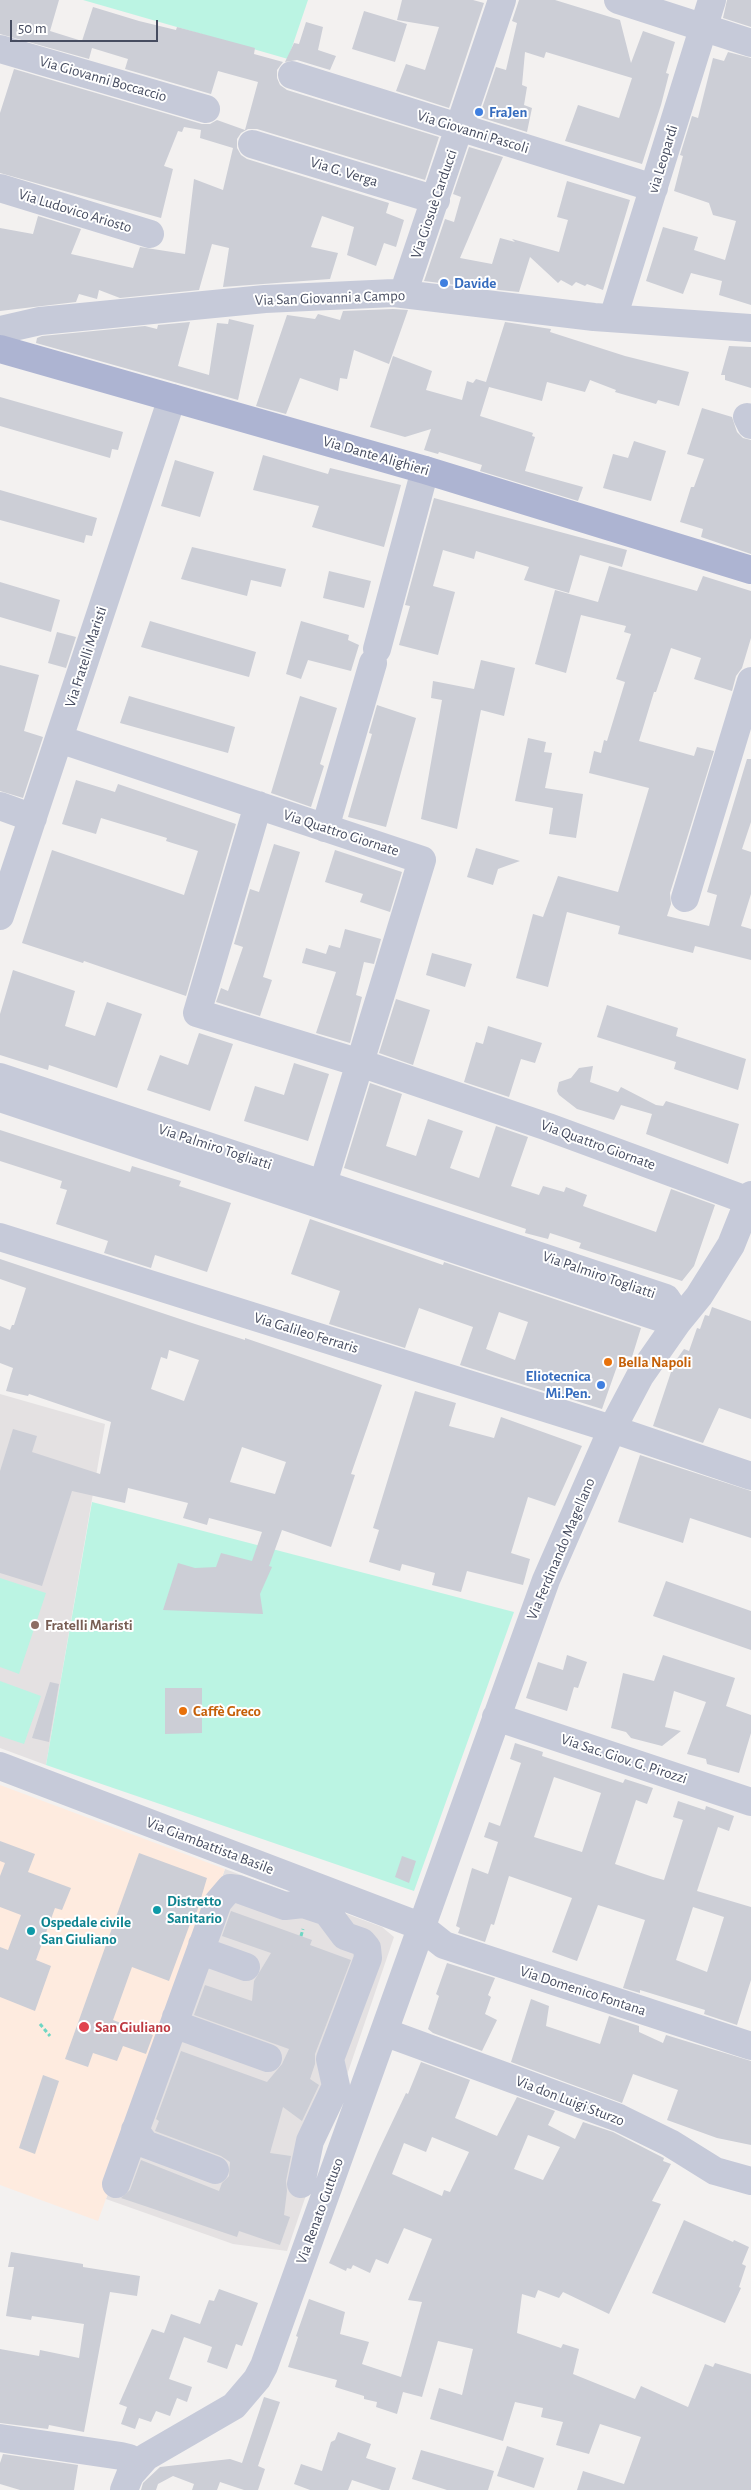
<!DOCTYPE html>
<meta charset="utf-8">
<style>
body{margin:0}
#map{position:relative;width:751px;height:2490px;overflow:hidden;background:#f3f1f0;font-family:"Alegreya Sans",sans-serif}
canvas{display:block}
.scale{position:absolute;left:10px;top:20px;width:148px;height:22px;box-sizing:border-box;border:2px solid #464c60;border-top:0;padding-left:6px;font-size:15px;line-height:18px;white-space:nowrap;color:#464c60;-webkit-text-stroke:4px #fff;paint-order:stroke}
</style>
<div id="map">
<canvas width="751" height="2490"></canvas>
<div class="scale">50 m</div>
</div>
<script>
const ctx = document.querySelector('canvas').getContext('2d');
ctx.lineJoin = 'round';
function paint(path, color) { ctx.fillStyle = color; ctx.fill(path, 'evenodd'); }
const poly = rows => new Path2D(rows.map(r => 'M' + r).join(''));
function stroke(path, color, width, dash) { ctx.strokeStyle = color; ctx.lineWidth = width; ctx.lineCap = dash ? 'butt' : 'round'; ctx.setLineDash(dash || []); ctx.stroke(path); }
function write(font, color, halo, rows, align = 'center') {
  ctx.font = font + ' "Alegreya Sans",sans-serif'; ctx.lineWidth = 4; ctx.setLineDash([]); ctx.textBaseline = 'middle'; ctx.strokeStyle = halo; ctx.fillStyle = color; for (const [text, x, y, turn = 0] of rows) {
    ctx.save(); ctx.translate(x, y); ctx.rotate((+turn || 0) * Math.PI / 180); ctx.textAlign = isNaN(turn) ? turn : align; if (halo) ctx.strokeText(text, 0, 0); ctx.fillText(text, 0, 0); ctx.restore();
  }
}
paint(poly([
 [0,1394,105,1424,46,1765,0,1748],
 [225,1869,382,1927,394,1937,287,2251,233,2244,106,2199]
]), '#e4e1e2');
paint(poly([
 [0,1785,225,1869,98,2221,0,2185]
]), '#feebdf');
paint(poly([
 [83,0,308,0,288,59],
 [92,1502,514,1612,414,1891,46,1765],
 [0,1578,46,1593,19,1674,0,1667],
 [0,1681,41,1696,24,1744,0,1736]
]), '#bbf4e3');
paint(poly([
 [0,0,59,0,50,31,82,41,93,7,139,21,176,30,177,27,255,48,254,54,283,62,277,70,277,78,280,85,287,90,439,137,425,180,257,129,248,129,241,133,237,139,237,148,241,155,247,159,389,203,386,213,404,220,396,247,384,243,376,266,347,255,354,227,322,216,311,247,338,253,330,279,223,287,229,248,212,244,199,290,120,298,99,290,97,299,79,294,76,302,0,311,0,228,33,234,38,216,81,229,71,254,133,268,140,247,185,254,194,179,223,190,233,148,200,138,201,130,184,127,182,132,178,131,164,166,173,169,161,218,0,173,0,113,14,69,202,124,210,124,217,120,245,130,258,82,218,71,211,94,125,69,128,59,92,48,89,59,0,34],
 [402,0,473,0,484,3,449,108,396,91,406,64,425,70,439,27,397,20],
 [519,0,555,0,620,20,631,63,643,31,675,42,666,73,669,74,661,105,642,164,565,141,578,105,619,118,632,78,546,52,544,58,525,52,522,85,527,87,524,105,532,108,527,132,479,117,496,67,506,70,517,23,512,21],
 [727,0,751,0,751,27,723,18],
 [364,11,407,24,395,62,352,49],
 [306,22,323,27,318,50,336,56,330,70,297,60,285,62,294,43,299,44],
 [728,52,751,58,751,305,719,295,722,281,691,273,683,294,646,281,663,227,698,237,694,250,725,260,736,221,713,215,709,203,674,191,683,156,680,155,692,116,698,118,713,58,724,61],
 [469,147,503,157,460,258,492,264,500,238,515,242,512,239,559,252,568,220,557,217,567,181,630,200,603,290,587,284,585,286,576,282,572,286,561,280,558,283,530,257,519,292,499,290,466,280,464,286,424,281,445,219,454,222,461,197,453,194],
 [393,309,408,310,389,364,354,350,347,379,340,378,338,391,300,378,286,414,256,406,287,315,315,319,318,314,340,320,343,311],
 [229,319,254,325,238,400,36,343,37,338,42,336,145,326,157,329,158,325,190,322,178,366,209,375,217,323,228,324],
 [505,322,551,329,550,332,625,356,689,372,679,406,658,400,656,404,615,392,616,390,590,380,585,392,547,382,542,401,489,387,480,416,533,433,532,436,535,437,525,471,583,487,578,501,480,471,482,465,439,452,438,454,424,450,431,429,405,437,370,427,393,356,432,371,426,390,462,400,467,381,473,383,476,379,486,382],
 [729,346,751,347,751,388,725,380,725,375,721,375],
 [0,397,123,432,118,450,112,449,110,458,0,426],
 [702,408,732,417,737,432,743,438,751,440,751,554,701,537,703,529,680,522,691,487,694,487,704,459,687,454],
 [634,441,666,451,651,501,603,488,613,454,628,458],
 [263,455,328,474,330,468,401,485,384,547,312,527,319,506,253,490],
 [175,460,214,472,200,517,161,506],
 [0,490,97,518,92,536,86,535,84,543,0,520],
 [434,498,627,550,622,567,580,555,569,593,524,580,529,567,476,551,474,559,443,550,433,586,455,592,438,655,399,645,410,606,405,605],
 [192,547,286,569,281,587,251,580,247,596,181,579],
 [609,566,697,591,703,576,751,591,751,638,742,668,736,676,732,691,694,679,701,658,671,648,656,692,654,692,639,741,694,756,697,747,714,751,670,893,671,904,667,916,709,926,717,895,707,892,747,759,751,759,751,822,742,849,751,852,751,894,741,926,751,929,751,960,695,946,693,953,618,934,620,926,567,912,548,987,516,978,533,914,543,917,558,876,618,892,649,788,589,773,594,751,601,753,604,740,607,741,625,682,616,679,631,634,624,632,626,626,581,615,566,673,535,664,555,590,598,602],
 [329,571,371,581,364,608,323,598],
 [0,582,60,600,51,632,0,617],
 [150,621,256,652,249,677,141,647],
 [301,621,349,635,348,640,359,645,351,671,308,660,301,679,286,674],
 [57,632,76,637,66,668,48,663],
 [481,660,515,668,504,716,481,710,457,829,421,819,442,700,431,698,433,681,474,689],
 [0,665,39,675,24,731,43,737,23,798,0,791],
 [129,696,235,727,228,753,120,723],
 [300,696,337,708,320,764,324,766,311,807,271,793],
 [377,705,416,718,386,827,348,817,372,734,369,733],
 [528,738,546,742,544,752,552,753,545,788,583,794,576,838,549,834,553,808,515,801],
 [76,780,115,792,118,784,236,824,186,996,84,961,83,963,22,943,52,850,184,895,198,851,166,841,167,838,101,818,96,834,62,824],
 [274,844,300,852,263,977,272,980,260,1016,216,1002,221,988,228,991,243,947,234,944,250,889,259,892],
 [476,848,520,861,498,869,493,885,467,877],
 [335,850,402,872,390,912,360,902,363,894,325,882],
 [345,929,381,939,374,964,364,962,356,995,362,997,350,1043,316,1033,336,972,302,963,306,948,326,954,329,945,340,948],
 [432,953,472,964,465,987,426,975],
 [13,970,75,991,65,1026,95,1036,107,1002,142,1014,117,1088,49,1065,48,1070,0,1055,0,1014],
 [396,999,430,1010,413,1065,379,1053],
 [607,1005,678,1028,676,1036,746,1059,738,1090,674,1069,676,1062,597,1037],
 [488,1026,542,1043,535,1063,521,1059,509,1097,464,1082,476,1042,483,1044],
 [199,1033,233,1044,210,1111,147,1090,160,1055,188,1065],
 [294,1063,329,1074,308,1141,244,1121,255,1086,284,1095],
 [593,1066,590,1082,618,1092,621,1087,656,1105,663,1106,666,1101,739,1124,728,1164,646,1134,652,1114,621,1105,614,1120,577,1109,559,1095,557,1091,559,1082,571,1078,579,1068],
 [370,1083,402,1094,386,1146,416,1156,428,1119,463,1131,450,1168,479,1178,496,1126,528,1137,511,1186,539,1195,543,1186,564,1192,566,1187,587,1195,583,1206,656,1232,671,1189,715,1205,694,1266,682,1281,579,1248,581,1243,550,1233,548,1239,525,1233,526,1229,344,1168],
 [0,1130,130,1172,132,1166,181,1181,179,1186,231,1203,207,1272,155,1255,151,1268,104,1253,108,1241,56,1224,67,1190,60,1188,62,1181,0,1161],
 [310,1219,443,1265,444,1262,641,1328,632,1357,621,1355,602,1409,460,1365,473,1327,419,1308,405,1348,329,1324,340,1291,291,1274],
 [499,1312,528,1322,515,1360,486,1349],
 [0,1259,195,1324,245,1340,245,1338,382,1385,351,1474,355,1475,331,1547,282,1530,269,1566,272,1567,260,1594,263,1614,163,1610,178,1563,195,1568,216,1567,221,1553,252,1561,262,1532,209,1518,207,1525,183,1518,188,1503,128,1488,125,1503,72,1491,42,1586,0,1573,0,1471,13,1429,37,1436,32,1452,100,1474,111,1422,29,1394,28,1396,6,1391,13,1368,0,1363,0,1326,10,1330,12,1325,14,1325,26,1288,0,1279],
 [169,1350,199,1360,184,1401,151,1389,161,1357,167,1359],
 [242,1447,286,1462,275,1494,230,1482],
 [712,1307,751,1321,751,1419,719,1408,703,1443,653,1426,674,1363,684,1349,689,1351,697,1328,700,1329,705,1315,709,1316],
 [415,1391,456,1403,449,1426,494,1438,501,1417,582,1446,555,1506,528,1497,511,1553,530,1559,523,1585,467,1571,461,1592,432,1585,435,1573,402,1564,400,1571,369,1562,379,1530,373,1528],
 [640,1455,751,1491,751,1538,690,1518,683,1543,618,1522],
 [666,1581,751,1611,751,1650,653,1616],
 [567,1655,587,1662,578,1688,574,1687,567,1711,526,1698,538,1662,563,1670],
 [663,1655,735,1678,726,1706,751,1715,751,1733,739,1773,707,1764,706,1759,687,1754,706,1702,674,1691,665,1727,681,1731,662,1746,631,1738,626,1732,611,1728,623,1673,654,1681],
 [50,1682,59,1684,49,1742,32,1738],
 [165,1688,202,1688,202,1733,165,1734],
 [515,1743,543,1752,542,1756,623,1783,625,1779,653,1788,647,1804,636,1800,615,1864,653,1877,664,1880,683,1820,673,1817,678,1801,705,1810,706,1806,734,1816,729,1831,718,1827,697,1891,751,1907,751,1980,737,2025,704,2014,705,2010,640,1990,640,1993,623,1988,645,1920,598,1905,577,1961,552,1952,572,1898,509,1876,494,1925,491,1924,485,1942,458,1933,460,1928,456,1926,472,1868,488,1874,498,1842,484,1837,489,1822,500,1826,521,1763,510,1759],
 [554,1777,601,1793,582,1852,534,1837],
 [693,1907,724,1917,707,1972,676,1960],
 [0,1841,35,1854,28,1872,71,1888,62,1910,55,1908,36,1960,51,1966,35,2011,0,1997,0,1947,8,1950,21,1915,0,1907,0,1876,5,1863,0,1861],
 [139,1853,207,1878,193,1925,190,1924,169,1981,132,1967,113,2020,153,2035,146,2054,123,2046,117,2061,93,2053,88,2067,65,2059],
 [402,1856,416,1861,409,1883,395,1877],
 [231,1911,312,1940,310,1945,351,1960,315,2054,315,2064,310,2079,319,2085,302,2121,283,2107,270,2153,291,2156,286,2181,287,2191,284,2215,290,2217,280,2245,239,2231,237,2237,121,2198,130,2190,141,2160,219,2191,222,2183,229,2176,230,2162,221,2156,155,2131,159,2121,156,2119,181,2051,267,2082,282,2064,289,2049,194,2015,205,1985,252,2001,254,1981,271,1953,222,1936],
 [447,1963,495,1978,488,1995,491,1997,485,2014,497,2020,482,2051,433,2033,428,2029,439,1996,436,1994],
 [531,1999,549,2006,546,2026,600,2044,609,2016,639,2026,639,2032,663,2043,666,2035,751,2061,751,2145,717,2138,667,2120,678,2090,633,2074,622,2103,511,2062],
 [421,2062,470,2080,455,2118,497,2136,517,2097,555,2111,548,2125,575,2139,583,2122,613,2132,662,2157,664,2158,663,2161,671,2164,652,2201,661,2204,609,2314,563,2292,559,2298,538,2290,535,2298,522,2294,517,2333,561,2348,563,2344,579,2349,573,2374,635,2399,641,2386,688,2407,705,2364,713,2367,715,2363,751,2374,751,2490,577,2490,583,2471,624,2484,641,2437,600,2424,589,2454,556,2445,563,2422,541,2417,543,2408,515,2402,503,2441,430,2419,439,2388,462,2395,473,2349,438,2341,422,2397,403,2392,397,2414,376,2407,377,2402,364,2399,364,2396,335,2387,337,2380,288,2367,298,2337,296,2336,309,2299,345,2312,340,2334,369,2342,362,2364,401,2377,422,2302,408,2300,432,2239,404,2228,388,2264,376,2259,370,2273,353,2265,351,2269,347,2268,346,2271,329,2263,378,2152,406,2093,408,2094],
 [528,2135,560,2147,543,2180,514,2169],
 [432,2137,469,2152,450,2192,444,2190,442,2196,392,2174,404,2143,426,2152],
 [43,2075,59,2081,35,2154,19,2148],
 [684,2220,733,2242,734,2240,749,2247,742,2264,746,2266,739,2287,741,2288,725,2323,652,2293],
 [11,2252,83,2264,83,2267,140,2276,137,2296,110,2292,84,2432,49,2425,48,2429,0,2423,0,2349,39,2356,40,2350,79,2358,84,2324,32,2316,31,2320,6,2316,14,2267,8,2267],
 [219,2289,258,2303,242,2346,236,2344,227,2369,207,2362,212,2347,184,2337,169,2379,192,2387,187,2402,177,2398,170,2416,156,2411,151,2422,139,2418,135,2429,121,2424,127,2407,119,2404,152,2329,164,2333,171,2314,200,2324,209,2300,214,2301],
 [264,2397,280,2402,258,2466,265,2469,258,2490,244,2490,220,2482,217,2490,192,2490,194,2484,173,2476,158,2484,156,2490,141,2490,143,2483,160,2467,230,2459,242,2463],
 [338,2432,371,2444,366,2458,396,2468,389,2490,382,2490,352,2480,348,2490,310,2490,294,2484,301,2464,322,2471,331,2442,335,2440],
 [507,2446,544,2458,534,2488,497,2476],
 [421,2450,494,2471,488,2490,447,2490,412,2479],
 [3,2454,78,2465,74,2490,20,2490,0,2484,0,2463]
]), '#ccced6');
stroke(poly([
 [301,1936,303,1929],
 [40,2024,50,2036]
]), '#6fd6c3', 3, [4, 2.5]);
stroke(poly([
 [618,0,751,43],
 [0,49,206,109],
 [292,75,654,188],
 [252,144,436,200],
 [0,188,150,234],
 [403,294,502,0],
 [613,318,712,0],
 [0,330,40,321,265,299,394,293,594,317,751,328],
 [747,417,751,425],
 [377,649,425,470],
 [59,739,422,860,317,1203],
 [258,805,197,1013,360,1063,548,1127,749,1201],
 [0,806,33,818],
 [325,828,373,663],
 [685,898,751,681],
 [0,916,172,398],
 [0,1077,666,1298,680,1319],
 [0,1098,658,1317,680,1319],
 [0,1237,612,1429,751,1476],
 [496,1717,751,1802],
 [0,1766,420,1926,444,1945,751,2046],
 [202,1945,210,1954,246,1967],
 [176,2017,182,2027,268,2058],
 [384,2032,619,2118,670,2143,715,2171,751,2181],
 [135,2130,145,2144,215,2170],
 [116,2184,218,1902,230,1888,238,1889,285,1906,303,1904,327,1912,345,1936,362,1942,367,1948,368,1958,330,2059,336,2086,310,2141,301,2184],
 [0,2438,121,2456,129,2458,138,2464],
 [124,2490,130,2475,146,2457,234,2406,257,2379,264,2366,546,1580,612,1429,640,1376,677,1323,699,1296,731,1245,751,1195]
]), '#c6cad9', 28);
stroke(poly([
 [0,349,425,470,751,570]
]), '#adb4d2', 28);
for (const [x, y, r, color] of [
 [479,112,5,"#3f7fe0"],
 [444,283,5,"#3f7fe0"],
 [608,1362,5,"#e8710a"],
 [601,1385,5,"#3f7fe0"],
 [35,1625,5,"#8d6e63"],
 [183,1711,5,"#e8710a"],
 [157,1910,5,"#0f9aa8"],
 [31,1931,5,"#0f9aa8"],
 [84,2027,6,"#e0444e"]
]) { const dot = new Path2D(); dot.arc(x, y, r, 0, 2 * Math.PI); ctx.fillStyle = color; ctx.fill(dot); stroke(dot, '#fff', 2); }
write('15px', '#464c60', '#fff', [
 ["Via Giovanni Boccaccio",103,79,16],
 ["Via Giovanni Pascoli",473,132,17],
 ["via Leopardi",663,159,-73],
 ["Via G. Verga",344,172,17],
 ["Via Giosuè Carducci",434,204,-71],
 ["Via Ludovico Ariosto",75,211,17],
 ["Via San Giovanni a Campo",330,298,-2],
 ["Via Dante Alighieri",376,456,16],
 ["Via Fratelli Maristi",86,657,-72],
 ["Via Quattro Giornate",341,833,18],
 ["Via Quattro Giornate",598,1145,20],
 ["Via Palmiro Togliatti",215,1147,18],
 ["Via Palmiro Togliatti",599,1275,19],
 ["Via Galileo Ferraris",306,1333,17],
 ["Via Ferdinando Magellano",561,1549,-67],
 ["Via Sac. Giov. G. Pirozzi",624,1759,18],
 ["Via Giambattista Basile",210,1846,21],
 ["Via Domenico Fontana",583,1991,18],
 ["Via don Luigi Sturzo",570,2101,21],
 ["Via Renato Guttuso",320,2211,-70]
]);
write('bold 15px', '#366cbe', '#fff', [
 ["FraJen",489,112],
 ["Davide",454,283],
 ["Eliotecnica",591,1376,"right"],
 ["Mi.Pen.",591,1393,"right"]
], 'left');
write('bold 15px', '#c56008', '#fff', [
 ["Bella Napoli",618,1362],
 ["Caffè Greco",193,1711]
], 'left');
write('bold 15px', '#785e54', '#fff', [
 ["Fratelli Maristi",45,1625]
], 'left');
write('bold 15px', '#0d838f', '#fff', [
 ["Distretto",167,1901],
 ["Sanitario",167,1918],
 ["Ospedale civile",41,1922],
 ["San Giuliano",41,1939]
], 'left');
write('bold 15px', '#be3a42', '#fff', [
 ["San Giuliano",95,2027]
], 'left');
</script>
